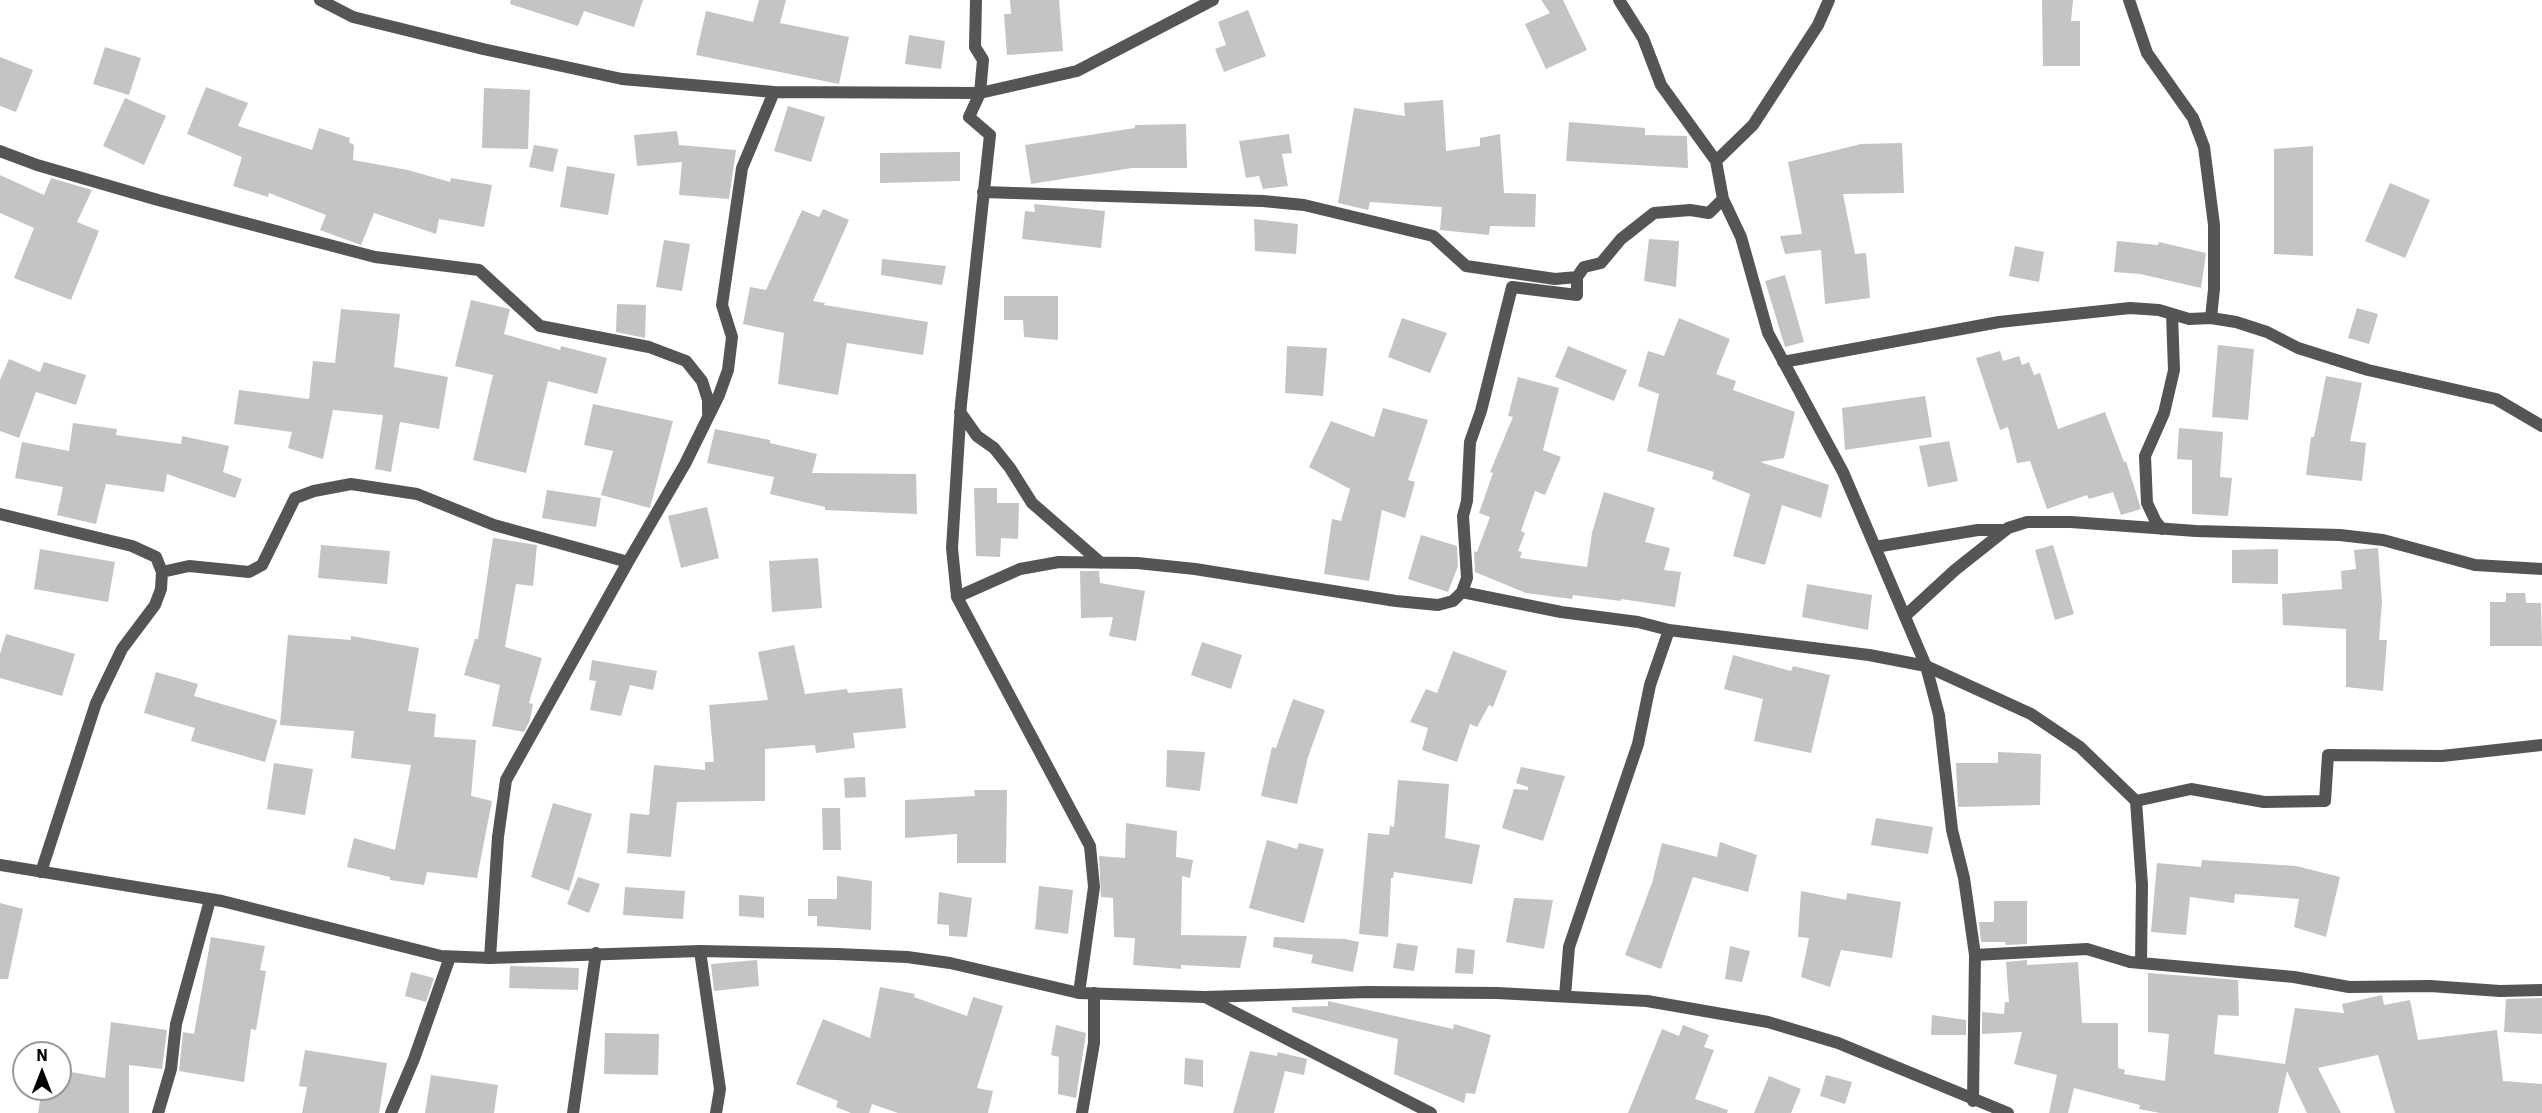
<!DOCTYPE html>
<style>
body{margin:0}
#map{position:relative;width:2542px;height:1113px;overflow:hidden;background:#fff;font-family:"IBM Plex Sans",sans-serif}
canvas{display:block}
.north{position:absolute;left:12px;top:1041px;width:60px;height:60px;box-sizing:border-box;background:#fff;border:2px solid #999;border-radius:50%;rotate:0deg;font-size:16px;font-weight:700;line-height:24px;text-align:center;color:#000}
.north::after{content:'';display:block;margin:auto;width:21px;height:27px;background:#000;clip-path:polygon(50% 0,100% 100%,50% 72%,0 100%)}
</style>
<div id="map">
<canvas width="2542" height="1113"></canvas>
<div class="north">N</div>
</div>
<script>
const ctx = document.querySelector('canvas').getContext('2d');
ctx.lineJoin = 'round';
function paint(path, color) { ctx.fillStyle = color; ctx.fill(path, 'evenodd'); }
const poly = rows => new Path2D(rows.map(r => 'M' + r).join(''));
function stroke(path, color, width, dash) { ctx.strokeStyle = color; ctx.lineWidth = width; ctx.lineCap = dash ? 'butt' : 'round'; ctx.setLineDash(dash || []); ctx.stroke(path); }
paint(poly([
 [511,0,643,0,634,27,584,11,578,26,510,4],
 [759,0,786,0,780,23,849,37,839,84,696,55,706,11,753,22],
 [1010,0,1059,0,1063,51,1007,55,1004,14,1011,14],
 [1541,0,1563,0,1587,50,1546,69,1525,24,1550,13],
 [2042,0,2073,0,2071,21,2080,21,2080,66,2043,66],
 [1248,10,1266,56,1224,72,1215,49,1226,45,1218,22],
 [909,35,945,41,941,69,905,64],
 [105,47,141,58,129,95,93,84],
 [0,57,33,70,16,112,0,106],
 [206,87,248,103,238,126,312,150,319,128,350,138,349,142,354,145,353,160,408,170,450,182,451,178,492,185,484,227,439,219,436,234,374,213,361,245,320,230,326,215,269,193,268,197,233,186,242,157,187,134],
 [484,88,530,90,528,149,482,148],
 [125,98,166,116,144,165,103,146],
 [1443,100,1446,151,1480,146,1480,138,1500,134,1504,193,1536,194,1535,227,1490,226,1489,235,1440,230,1442,207,1370,202,1368,210,1338,203,1354,108,1405,116,1404,103],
 [788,106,825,117,811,162,774,151],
 [1569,122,1645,128,1645,135,1687,136,1688,168,1566,161],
 [1186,124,1187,168,1132,168,1031,184,1025,145,1135,128,1135,125],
 [677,131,679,145,736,150,729,199,679,195,682,162,637,166,634,135],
 [1289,134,1292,153,1282,154,1288,186,1263,189,1259,176,1246,178,1239,141],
 [1902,143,1904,193,1843,194,1855,254,1866,253,1870,298,1825,304,1821,250,1785,254,1780,236,1802,234,1788,162,1861,144],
 [534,145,558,149,553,172,529,167],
 [2313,146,2313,256,2274,254,2274,149],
 [960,152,960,181,880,183,880,153],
 [567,166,615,174,608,215,560,207],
 [0,175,44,195,51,178,92,190,77,222,99,231,71,300,14,278,34,228,0,213],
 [2390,183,2430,200,2405,258,2365,241],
 [1034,204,1105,211,1101,248,1022,239,1025,211,1035,212],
 [823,209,849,220,813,301,825,303,824,305,928,322,923,355,847,343,838,395,778,384,784,333,743,324,750,287,766,290,802,210,819,217],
 [1254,219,1298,224,1296,254,1255,251],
 [1649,239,1679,241,1676,287,1644,281],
 [664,240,690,244,682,291,656,287],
 [2117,241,2158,245,2159,242,2206,253,2201,288,2140,274,2114,272],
 [2015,246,2044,252,2039,282,2009,276],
 [882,259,946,266,942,285,881,275],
 [1785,275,1804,342,1785,347,1765,281],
 [1004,296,1058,296,1058,340,1024,337,1023,320,1004,320],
 [471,300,510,309,504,334,560,350,561,346,607,358,597,394,548,381,526,473,473,460,493,375,455,366],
 [617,304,646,305,645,338,616,332],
 [2357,308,2378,314,2369,344,2348,338],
 [341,309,400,314,394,367,448,377,439,429,400,422,391,472,375,469,383,415,333,410,323,459,288,448,292,432,234,424,239,390,309,399,313,361,335,363],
 [1402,318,1447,333,1430,373,1388,357],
 [1679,318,1730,339,1716,374,1736,381,1733,390,1795,412,1784,458,1760,462,1829,485,1821,518,1782,505,1765,565,1733,556,1750,494,1712,479,1714,472,1647,451,1659,394,1638,386,1648,351,1664,356],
 [2218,345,2254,349,2248,420,2212,417],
 [1287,346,1327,348,1323,396,1285,393],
 [1568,346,1627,370,1614,401,1555,377],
 [2000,351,2003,361,2019,356,2022,365,2029,362,2034,375,2040,373,2058,429,2105,412,2124,462,2126,461,2141,509,2121,515,2113,492,2089,499,2087,495,2047,509,2030,461,2017,463,2008,427,2000,430,1976,358],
 [9,359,40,372,44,362,86,375,76,405,36,392,19,438,0,431,0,380],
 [2326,376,2362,383,2350,441,2366,443,2362,481,2306,475,2311,437,2314,437],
 [1518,377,1559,388,1543,450,1561,457,1545,495,1535,491,1521,531,1525,533,1518,551,1522,552,1520,558,1587,567,1592,533,1604,492,1655,508,1645,542,1670,548,1664,570,1681,572,1675,607,1621,599,1621,601,1573,595,1572,599,1526,593,1475,572,1474,551,1477,552,1490,517,1479,513,1493,473,1490,472,1513,417,1508,416],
 [1925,396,1932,437,1845,450,1842,408],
 [593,404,673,421,650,508,601,495,613,451,584,445],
 [1383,408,1428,420,1408,480,1415,482,1405,518,1382,510,1369,581,1324,574,1332,519,1341,521,1350,489,1309,467,1331,421,1374,437],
 [73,423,117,429,116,435,181,444,182,436,229,446,223,472,242,479,235,498,167,474,164,492,106,484,96,524,57,515,63,487,15,478,22,442,69,451],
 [2179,428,2223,432,2220,477,2232,478,2228,516,2192,514,2192,460,2177,459],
 [715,429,770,440,770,443,817,454,812,473,916,474,917,514,825,510,825,507,770,494,774,477,707,463],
 [1949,441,1958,481,1928,487,1919,446],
 [974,488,997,488,997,503,1019,503,1018,539,1001,538,1000,557,976,556],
 [547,490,601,498,596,527,542,518],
 [707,507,719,558,681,568,668,516],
 [1421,535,1457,546,1458,566,1448,592,1408,579],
 [493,538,537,545,533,586,516,584,505,647,542,658,529,703,533,704,530,720,524,732,492,726,500,685,464,675,475,639,478,639],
 [321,545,390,551,387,584,318,578],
 [2053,545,2074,614,2055,620,2035,550],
 [2378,548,2382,602,2379,640,2387,640,2383,691,2346,687,2346,629,2283,625,2282,594,2342,589,2341,571,2356,569,2354,550],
 [40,549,115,562,108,602,34,589],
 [2278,549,2278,584,2232,583,2232,550],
 [818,558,822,608,772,612,769,561],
 [1080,571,1099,571,1100,583,1145,591,1136,641,1109,636,1113,617,1081,618],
 [1807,584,1872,595,1868,630,1802,617],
 [2506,593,2525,593,2526,603,2541,603,2542,646,2490,646,2490,602,2506,602],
 [6,634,75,654,62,696,0,678,0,654],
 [288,635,351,640,351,636,419,648,408,711,436,714,434,737,476,740,471,796,492,801,477,878,427,872,424,885,390,880,390,877,347,867,354,838,395,850,411,765,351,758,354,731,280,725],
 [1202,642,1242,655,1231,689,1191,675],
 [794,645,805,694,847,689,848,693,902,688,906,728,853,733,855,748,816,753,815,745,765,749,765,801,677,802,671,857,627,853,630,813,649,815,654,765,705,770,705,762,714,762,709,705,768,700,758,652],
 [1453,651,1507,671,1493,707,1489,705,1477,727,1470,724,1457,762,1422,750,1428,728,1410,722,1426,689,1437,693],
 [1733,655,1791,671,1793,666,1830,675,1811,753,1754,741,1763,699,1724,689],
 [592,660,657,671,653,690,630,685,621,716,590,710,596,681,589,680],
 [156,672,198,684,194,696,277,720,265,762,191,741,195,728,144,713],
 [1293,699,1325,710,1308,757,1297,804,1261,796,1272,747,1276,748],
 [1167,750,1205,752,1200,791,1166,787],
 [1998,752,2041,754,2040,805,1958,807,1956,763,1998,763],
 [274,763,313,769,305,815,267,809],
 [1521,767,1565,776,1543,841,1502,828,1514,789,1528,790,1528,787,1516,783],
 [865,777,866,797,845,798,844,778],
 [1398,780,1449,784,1445,838,1480,845,1472,884,1394,872,1393,878,1391,878,1388,937,1359,934,1368,833,1389,835,1390,826,1394,827],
 [974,790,1007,790,1006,863,957,863,957,834,905,838,905,800,975,796],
 [553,803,592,814,569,891,531,877],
 [822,808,840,808,841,850,823,850],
 [1876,818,1933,827,1928,854,1871,845],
 [1126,823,1177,831,1176,857,1193,860,1190,878,1182,876,1181,935,1247,936,1240,968,1181,965,1181,969,1133,965,1135,938,1114,937,1113,898,1101,897,1099,856,1125,858],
 [1267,840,1297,849,1299,843,1324,849,1304,923,1249,908],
 [1720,842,1757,855,1748,892,1693,877,1661,969,1625,955,1652,883,1662,843,1717,857],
 [2202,860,2296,866,2340,877,2326,937,2294,927,2299,899,2235,894,2234,903,2190,897,2186,935,2151,932,2157,863,2201,867],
 [837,876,872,881,871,930,817,926,817,916,808,916,808,899,837,899],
 [578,877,600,884,589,913,567,904],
 [1039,886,1073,890,1068,934,1035,929],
 [625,887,685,891,683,919,623,915],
 [1801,891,1846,900,1847,893,1901,902,1892,958,1841,950,1830,987,1801,977,1809,938,1798,937],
 [939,892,972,898,967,937,949,936,949,925,937,924],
 [739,895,764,897,764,918,739,916],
 [1514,898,1553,900,1544,949,1506,942],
 [1994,901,2027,901,2027,944,2006,945,2005,942,1981,942,1979,922,1994,922],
 [0,903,23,909,8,979,0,979],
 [211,937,265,946,260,970,266,971,256,1030,251,1029,244,1082,179,1071,183,1032,194,1034],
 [1274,937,1345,939,1359,942,1353,972,1311,963,1313,955,1273,947],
 [1397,943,1418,946,1414,971,1393,968],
 [1730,946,1750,951,1742,982,1725,979],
 [1457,948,1475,950,1473,974,1455,973],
 [757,960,759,986,714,991,711,964],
 [2027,960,2027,965,2078,962,2082,1023,2118,1023,2118,1068,2125,1070,2124,1074,2165,1081,2169,1034,2148,1032,2148,973,2238,980,2239,1016,2218,1015,2214,1054,2285,1064,2295,1008,2344,1013,2342,1004,2382,995,2384,1005,2410,1000,2418,1040,2497,1030,2503,1081,2542,1084,2542,1113,2395,1113,2378,1055,2318,1068,2341,1113,2307,1113,2287,1071,2278,1113,2160,1113,2139,1109,2140,1105,2074,1088,2068,1113,2049,1113,2057,1075,2014,1064,2022,1032,1982,1034,1982,1012,2004,1014,2005,1002,2009,1002,2006,962],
 [510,966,579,968,578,990,509,988],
 [411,972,434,978,426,1002,405,996],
 [880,987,915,994,914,997,967,1016,973,997,1003,1006,977,1088,993,1091,988,1113,898,1113,872,1104,869,1113,851,1113,836,1107,838,1101,796,1084,823,1019,870,1038],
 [2542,998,2542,1034,2504,1032,2506,999],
 [1328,1001,1453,1029,1454,1024,1491,1035,1475,1094,1466,1093,1464,1103,1394,1074,1398,1039,1292,1012,1292,1007,1328,1006],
 [1932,1015,1966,1020,1966,1035,1931,1035],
 [111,1022,167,1030,162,1069,129,1065,129,1113,38,1113,42,1089,60,1089,60,1070,105,1078],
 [1056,1025,1086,1033,1076,1098,1058,1094,1059,1057,1051,1055],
 [1683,1025,1709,1035,1704,1047,1714,1050,1695,1099,1728,1110,1727,1113,1628,1113,1662,1029,1679,1036],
 [605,1033,659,1034,658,1075,604,1074],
 [305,1050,387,1063,379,1113,302,1113,307,1087,299,1086],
 [1250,1051,1277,1056,1278,1052,1307,1059,1304,1075,1285,1071,1274,1113,1233,1113],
 [1185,1058,1203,1060,1203,1087,1184,1084],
 [431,1075,498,1085,494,1113,425,1113],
 [1826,1075,1852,1082,1845,1104,1820,1096],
 [1769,1076,1801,1089,1791,1113,1754,1113]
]), '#c4c4c4');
stroke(poly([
 [320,0,353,17,483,49,622,79,774,92],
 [976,0,975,47,983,60,980,93,969,117,990,135,961,404,952,548,957,597,1090,846,1094,887,1079,993],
 [1619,0,1643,38,1661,85,1716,161],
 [1829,0,1818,25,1753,125,1716,161,1723,199,1741,237,1768,333,1843,472,1926,666,1939,715,1952,830,1964,878,1975,955,1973,1101],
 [2129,0,2147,53,2193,118,2204,147,2214,225,2214,289,2211,318],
 [0,151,37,165,158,200,375,257,479,270,540,326,649,347,686,361,702,381,708,400,708,414],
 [983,192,1263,201,1304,205,1433,236,1466,266,1555,279,1577,277],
 [1783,362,1999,322,2130,308,2159,310,2189,319,2211,318,2236,322,2267,332,2298,348,2368,370,2496,399,2542,426],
 [960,412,977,436,994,448,1010,468,1032,503,1101,563],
 [0,514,132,546,156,557,162,572,161,589,155,605,122,649,96,703,41,872],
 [2162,529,2156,522,2147,503,2145,456,2164,413,2174,370,2172,314],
 [1875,547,1978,530,2006,530],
 [162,572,189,566,249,572,262,565,295,498,314,491,351,484,417,494,494,525,628,562,685,464,719,395,728,370,732,337,722,305,742,168,774,92,980,93,1077,71,1213,0],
 [1462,592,1561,612,1638,622,1669,630],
 [957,597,1020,569,1059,562,1137,563,1195,569,1396,601,1438,605,1453,601,1462,592,1467,578,1463,516,1467,501,1470,442,1481,411,1512,287,1577,295,1577,277,1584,267,1601,263,1621,239,1654,213,1690,210,1709,213,1723,199],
 [1905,616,1955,570,2008,528,2027,522,2071,522,2196,531,2340,535,2383,540,2475,565,2542,569],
 [700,951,720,1089,716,1113],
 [1975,955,2087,949,2130,962,2294,977,2349,987,2430,986,2500,991,2542,990],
 [490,958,498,837,506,780,628,562],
 [2141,963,2142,885,2136,801,2191,789,2264,802,2325,801,2328,755,2442,756,2542,745],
 [1565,996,1569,947,1638,744,1650,685,1669,630,1869,655,1926,666,2031,714,2080,747,2136,801],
 [1205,997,1431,1113],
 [158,1113,171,1069,176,1024,210,900],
 [391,1113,414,1059,450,957],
 [573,1113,596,953],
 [1082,1113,1094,1043,1094,993]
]), '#555', 12);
stroke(poly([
 [0,865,222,901,441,956,490,958,700,951,837,954,907,957,950,963,1079,993,1205,997,1368,992,1497,993,1647,1001,1768,1022,1838,1043,2008,1113]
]), '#555', 12);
</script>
